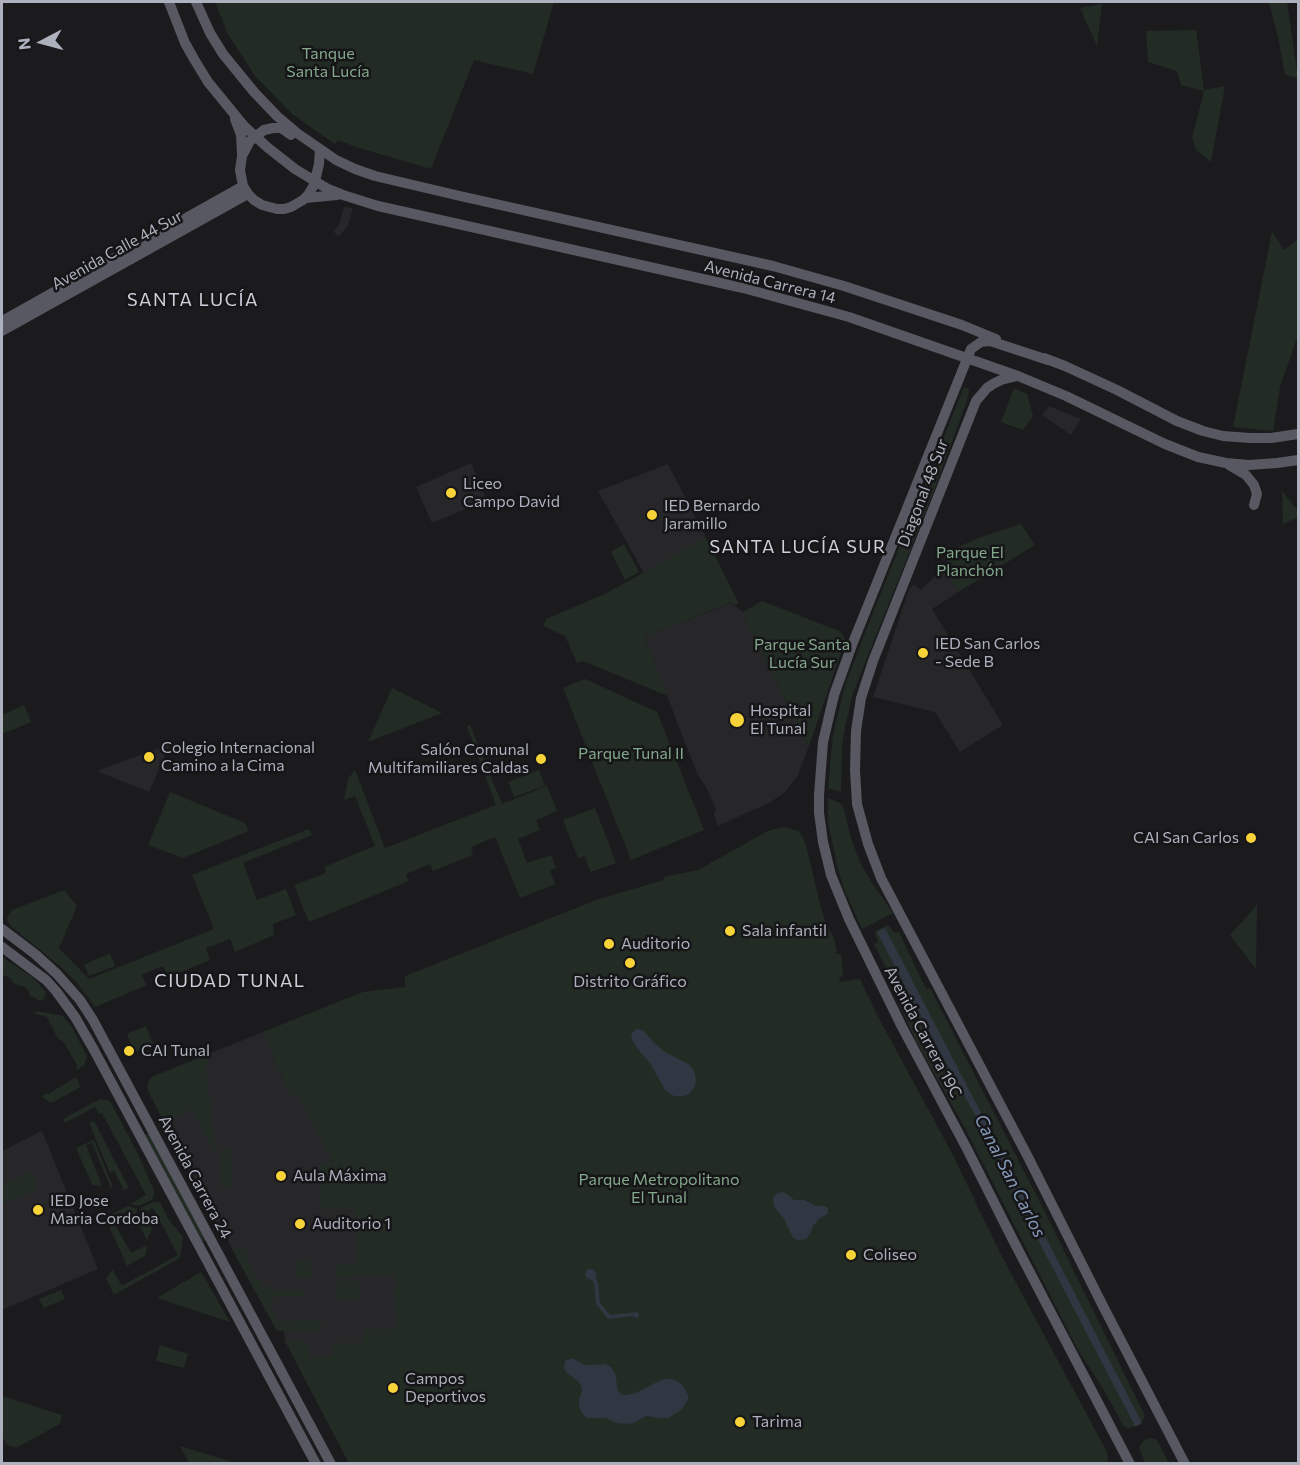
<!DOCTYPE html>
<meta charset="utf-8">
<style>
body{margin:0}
#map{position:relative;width:1300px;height:1465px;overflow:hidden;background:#1b1b1d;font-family:Commissioner,sans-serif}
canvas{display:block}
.frame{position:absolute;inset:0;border:3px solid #adb0bd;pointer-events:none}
.north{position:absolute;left:12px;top:12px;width:60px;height:60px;-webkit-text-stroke:4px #161618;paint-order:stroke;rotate:264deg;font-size:16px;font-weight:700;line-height:24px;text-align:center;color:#adb0bd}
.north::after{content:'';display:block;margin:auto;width:21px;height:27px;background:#adb0bd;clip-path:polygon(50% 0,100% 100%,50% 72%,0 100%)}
</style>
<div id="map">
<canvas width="1300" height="1465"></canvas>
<div class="frame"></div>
<div class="north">N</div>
</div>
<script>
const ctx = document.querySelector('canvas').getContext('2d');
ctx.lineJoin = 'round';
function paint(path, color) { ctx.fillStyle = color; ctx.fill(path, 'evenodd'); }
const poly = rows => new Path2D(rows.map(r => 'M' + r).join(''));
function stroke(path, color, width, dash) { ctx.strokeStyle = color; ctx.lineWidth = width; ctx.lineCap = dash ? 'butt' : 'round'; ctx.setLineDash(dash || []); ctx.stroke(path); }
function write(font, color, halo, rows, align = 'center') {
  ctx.font = font + ' Commissioner,sans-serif'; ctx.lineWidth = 5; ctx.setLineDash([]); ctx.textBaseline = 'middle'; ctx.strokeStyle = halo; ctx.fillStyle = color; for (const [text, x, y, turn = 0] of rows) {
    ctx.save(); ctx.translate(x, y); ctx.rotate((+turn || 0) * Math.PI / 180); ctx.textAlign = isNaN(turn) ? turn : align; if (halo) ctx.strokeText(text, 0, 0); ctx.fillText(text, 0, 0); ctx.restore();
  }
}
paint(poly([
 [344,207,353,208,348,225,343,232,338,236,333,231,339,225],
 [1049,406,1081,419,1071,435,1042,415],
 [471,463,487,500,432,523,416,487],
 [668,464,706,538,644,573,598,491],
 [942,569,960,591,932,609,1003,725,960,752,935,712,873,697,909,589,914,584,921,590],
 [731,603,743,612,745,619,809,746,797,777,785,792,771,802,718,826,714,814,716,809,706,787,697,773,644,637],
 [170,744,149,792,97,771],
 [263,1032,291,1096,298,1095,475,1428,349,1463,285,1341,284,1331,277,1331,229,1243,227,1229,213,1230,212,1213,148,1091,147,1086,150,1079,154,1076],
 [42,1131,98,1269,2,1310,2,1151]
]), '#27272a');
paint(poly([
 [215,2,554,2,533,74,474,60,431,169,356,147,338,140,335,144,292,114,255,76,228,34],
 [1269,2,1287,2,1298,78,1285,75,1278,37],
 [1102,4,1097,46,1080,8],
 [1196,30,1204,90,1225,86,1211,162,1196,150,1192,138,1204,91,1181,85,1177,71,1148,62,1146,31],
 [1272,232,1284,250,1298,239,1298,335,1280,387,1273,431,1233,427],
 [964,387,969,389,968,397,965,406,933,493,853,693,845,727,842,747,841,792,828,788,833,735,845,685,874,610],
 [1014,388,1027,394,1033,416,1023,430,1001,422],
 [1282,491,1298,511,1298,517,1283,524],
 [1021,524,1035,545,960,591,942,569,956,548,981,537],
 [706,538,739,604,735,605,730,603,644,637,667,695,663,694,583,661,577,663,565,636,543,626,546,619,605,594],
 [624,544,639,572,625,580,611,552],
 [762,601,839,631,843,635,845,641,809,746,745,619,743,612],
 [585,679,657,712,704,830,631,860,563,688],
 [392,688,442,713,368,742],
 [24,705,31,722,2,734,2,715],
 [470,725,502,804,547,786,557,811,536,820,540,830,518,839,527,863,551,855,556,868,550,870,555,884,520,898,495,837,471,847,473,855,433,871,430,864,406,874,409,881,309,922,294,885,326,873,324,867,375,846,355,796,344,800,348,779,355,770,385,848,496,805,467,727],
 [539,770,545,786,514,797,508,782],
 [170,792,245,823,249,831,183,858,148,845],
 [828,798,840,803,844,809,852,842,862,866,872,883,893,913,862,929,844,889,837,865,828,822],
 [595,808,616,863,591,872,584,856,578,858,563,820],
 [782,827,789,828,800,832,806,845,822,912,828,927,834,938,837,954,841,954,843,976,839,977,840,982,860,979,877,1015,953,1155,999,1251,1107,1452,1108,1463,349,1463,285,1341,305,1341,308,1345,310,1358,333,1356,332,1343,363,1343,363,1329,396,1329,395,1284,398,1284,393,1275,354,1275,354,1277,336,1278,335,1264,357,1263,355,1209,320,1209,319,1164,333,1162,298,1095,291,1097,263,1032,363,992,405,987,405,976,599,899,664,880,664,877,698,870,768,831],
 [309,829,312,835,243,863,257,900,286,889,296,915,273,924,274,935,235,952,230,939,206,948,210,960,169,977,163,966,141,975,147,985,95,1007,77,983,61,967,12,927,8,922,7,918,12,910,64,890,77,906,59,948,89,979,214,929,192,875],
 [1257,905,1256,969,1230,935],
 [888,925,895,933,899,932,926,989,930,988,1045,1212,1145,1416,1142,1422,1139,1425,1130,1428,1127,1428,1123,1425,1104,1390,1078,1350,965,1128,916,1041,899,1004,903,1002,874,944,878,942,876,936,875,931],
 [110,953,115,966,89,976,84,965],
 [2,957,31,976,46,992,44,999,38,1001,38,999,30,996,27,988,13,983,11,978,2,975],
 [38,1011,63,1016,72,1027,87,1056,84,1066,76,1070,77,1065,63,1041,58,1039,47,1017,33,1013],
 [146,1026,154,1045,134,1052,127,1034],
 [210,1054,207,1060,206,1068,216,1157,192,1109,164,1122,148,1091,147,1086,150,1079,154,1076],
 [76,1077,81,1087,53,1102,49,1102,41,1096,47,1093,48,1094],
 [100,1099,110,1101,138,1154,155,1193,152,1200,139,1206,130,1204,146,1195,102,1113,99,1114,95,1107,65,1123,63,1119],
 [94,1121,129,1188,124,1190,114,1171,110,1173,89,1123],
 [150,1133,206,1240,200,1243,144,1136],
 [94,1140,113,1187,111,1188,92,1143,86,1145,102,1186,92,1185,76,1148],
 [221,1150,231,1150,232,1186,221,1186],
 [30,1170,38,1189,2,1204,2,1181,3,1184,27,1173,26,1171],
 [153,1202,160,1202,169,1220,183,1237,180,1258,114,1295,106,1278,113,1270,122,1286,178,1255,153,1208,143,1214,152,1229,147,1240,138,1223,141,1208],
 [128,1206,137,1209,135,1225,130,1228,127,1223,133,1220,128,1211,112,1219,131,1253,147,1245,146,1255,127,1266,105,1217],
 [232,1249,246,1249,248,1260,252,1270,263,1286,267,1287,274,1286,272,1291,304,1290,304,1296,271,1297,272,1308,279,1321,321,1320,321,1330,277,1331],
 [295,1261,307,1261,311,1264,311,1278,296,1278],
 [201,1272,230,1322,157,1298],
 [336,1281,360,1281,360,1300,336,1300],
 [61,1290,65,1299,44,1308,39,1299],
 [160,1345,188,1354,184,1368,156,1361],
 [2,1396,62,1415,60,1424,16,1448,6,1444,2,1436],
 [1150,1438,1156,1439,1158,1442,1169,1463,1145,1463,1139,1448,1144,1440],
 [180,1446,236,1463,189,1463]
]), '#222c25');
paint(poly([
 [885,928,1142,1423,1139,1425,1135,1426,1023,1211,995,1151,932,1037,877,932],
 [639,1029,645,1032,653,1042,665,1052,688,1064,693,1069,695,1074,696,1082,694,1088,689,1094,683,1096,674,1096,665,1090,650,1063,640,1052,632,1040,631,1036,633,1032,635,1030],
 [783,1192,787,1194,794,1200,804,1200,816,1206,824,1206,828,1208,828,1214,820,1218,813,1226,810,1234,806,1239,798,1240,793,1238,784,1219,774,1206,773,1200,774,1196,778,1193],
 [589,1269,592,1269,596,1272,596,1277,598,1283,600,1303,610,1315,637,1312,639,1314,639,1317,635,1318,633,1316,608,1319,596,1304,594,1283,592,1280,587,1278,585,1275,586,1271],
 [572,1358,584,1365,605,1364,611,1367,615,1373,618,1391,622,1395,627,1395,636,1393,657,1382,665,1379,671,1379,677,1381,683,1386,688,1395,688,1400,681,1410,668,1418,660,1418,646,1416,634,1423,627,1424,617,1423,605,1418,587,1418,582,1413,579,1406,579,1399,582,1392,581,1385,578,1381,566,1372,564,1368,565,1361]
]), '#303742');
stroke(poly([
 [169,2,185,43,194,59,208,82,244,126,267,147,295,169,328,189,343,195,378,206,743,288,849,317,1018,376,1066,396,1165,444,1198,457,1226,463,1249,465,1277,463,1298,460],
 [196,2,210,33,223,54,254,92,277,116,297,133,336,160,355,169,375,176,460,196,773,266,844,286,962,325,996,339],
 [235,119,241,135,242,154],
 [291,135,281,128,273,128,264,130,250,141,242,156,240,170,243,186,248,194,254,200,262,205,277,209,284,209,291,207,303,200,308,195,314,185,319,164,320,149],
 [306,198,337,195],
 [2,321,243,186],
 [2,331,248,194],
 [1044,358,1065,366,1117,390,1177,421,1203,431,1223,436,1250,438,1271,438,1298,434],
 [1048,360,990,341,981,342,971,349,852,645,834,695,823,742,819,795,819,813,823,842,831,875,849,919,902,1027,966,1147,1013,1240,1130,1464],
 [1017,376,1001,380,993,384,987,388,976,401,873,661,861,698,856,731,855,770,857,804,868,844,881,878,1028,1157,1104,1308,1185,1464],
 [1229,465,1246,475,1254,485,1257,494,1254,505],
 [2,929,35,954,57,974,80,1000,93,1020,331,1464],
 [2,947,46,980,56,991,75,1017,94,1050,316,1464]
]), '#575861', 10);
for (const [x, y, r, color] of [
 [451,493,6,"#f7d339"],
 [652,515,6,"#f7d339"],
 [923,653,6,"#f7d339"],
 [737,720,8,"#f7d339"],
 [149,757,6,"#f7d339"],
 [541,759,6,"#f7d339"],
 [1251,838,6,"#f7d339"],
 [730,931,6,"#f7d339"],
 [609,944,6,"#f7d339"],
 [630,963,6,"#f7d339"],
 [129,1051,6,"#f7d339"],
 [281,1176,6,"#f7d339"],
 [38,1210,6,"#f7d339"],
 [300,1224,6,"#f7d339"],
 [851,1255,6,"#f7d339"],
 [393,1388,6,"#f7d339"],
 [740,1422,6,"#f7d339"]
]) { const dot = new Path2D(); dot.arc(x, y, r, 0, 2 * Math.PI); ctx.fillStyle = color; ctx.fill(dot); stroke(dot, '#161618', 2); }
write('16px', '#84a88b', '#161618', [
 ["Tanque",328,54],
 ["Santa Lucía",328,72],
 ["Parque El",970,553],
 ["Planchón",970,571],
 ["Parque Santa",802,645],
 ["Lucía Sur",802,663],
 ["Parque Tunal II",631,754],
 ["Parque Metropolitano",659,1180],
 ["El Tunal",659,1198]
]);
write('16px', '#adb0bd', '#161618', [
 ["Avenida Calle 44 Sur",117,250,-29],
 ["Avenida Carrera 14",770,282,14],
 ["Diagonal 48 Sur",923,493,-69],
 ["Avenida Carrera 19C",923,1032,62],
 ["Avenida Carrera 24",195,1177,62]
]);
write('16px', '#adb0bd', '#161618', [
 ["Liceo",463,484],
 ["Campo David",463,502],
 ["IED Bernardo",664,506],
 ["Jaramillo",664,524],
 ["IED San Carlos",935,644],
 ["- Sede B",935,662],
 ["Hospital",750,711],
 ["El Tunal",750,729],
 ["Colegio Internacional",161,748],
 ["Camino a la Cima",161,766],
 ["Salón Comunal",529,750,"right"],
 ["Multifamiliares Caldas",529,768,"right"],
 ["CAI San Carlos",1239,838,"right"],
 ["Sala infantil",742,931],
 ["Auditorio",621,944],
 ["Distrito Gráfico",630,982,"center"],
 ["CAI Tunal",141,1051],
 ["Aula Máxima",293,1176],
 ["IED Jose",50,1201],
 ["Maria Cordoba",50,1219],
 ["Auditorio 1",312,1224],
 ["Coliseo",863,1255],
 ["Campos",405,1379],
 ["Deportivos",405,1397],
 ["Tarima",752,1422]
], 'left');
ctx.letterSpacing = '1.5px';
write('18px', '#cecfd9', '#161618', [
 ["SANTA LUCÍA",193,300],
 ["SANTA LUCÍA SUR",798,547],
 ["CIUDAD TUNAL",230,981]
]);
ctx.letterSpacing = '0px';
write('italic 18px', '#8498b8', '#161618', [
 ["Canal San Carlos",1010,1176,63]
]);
</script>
